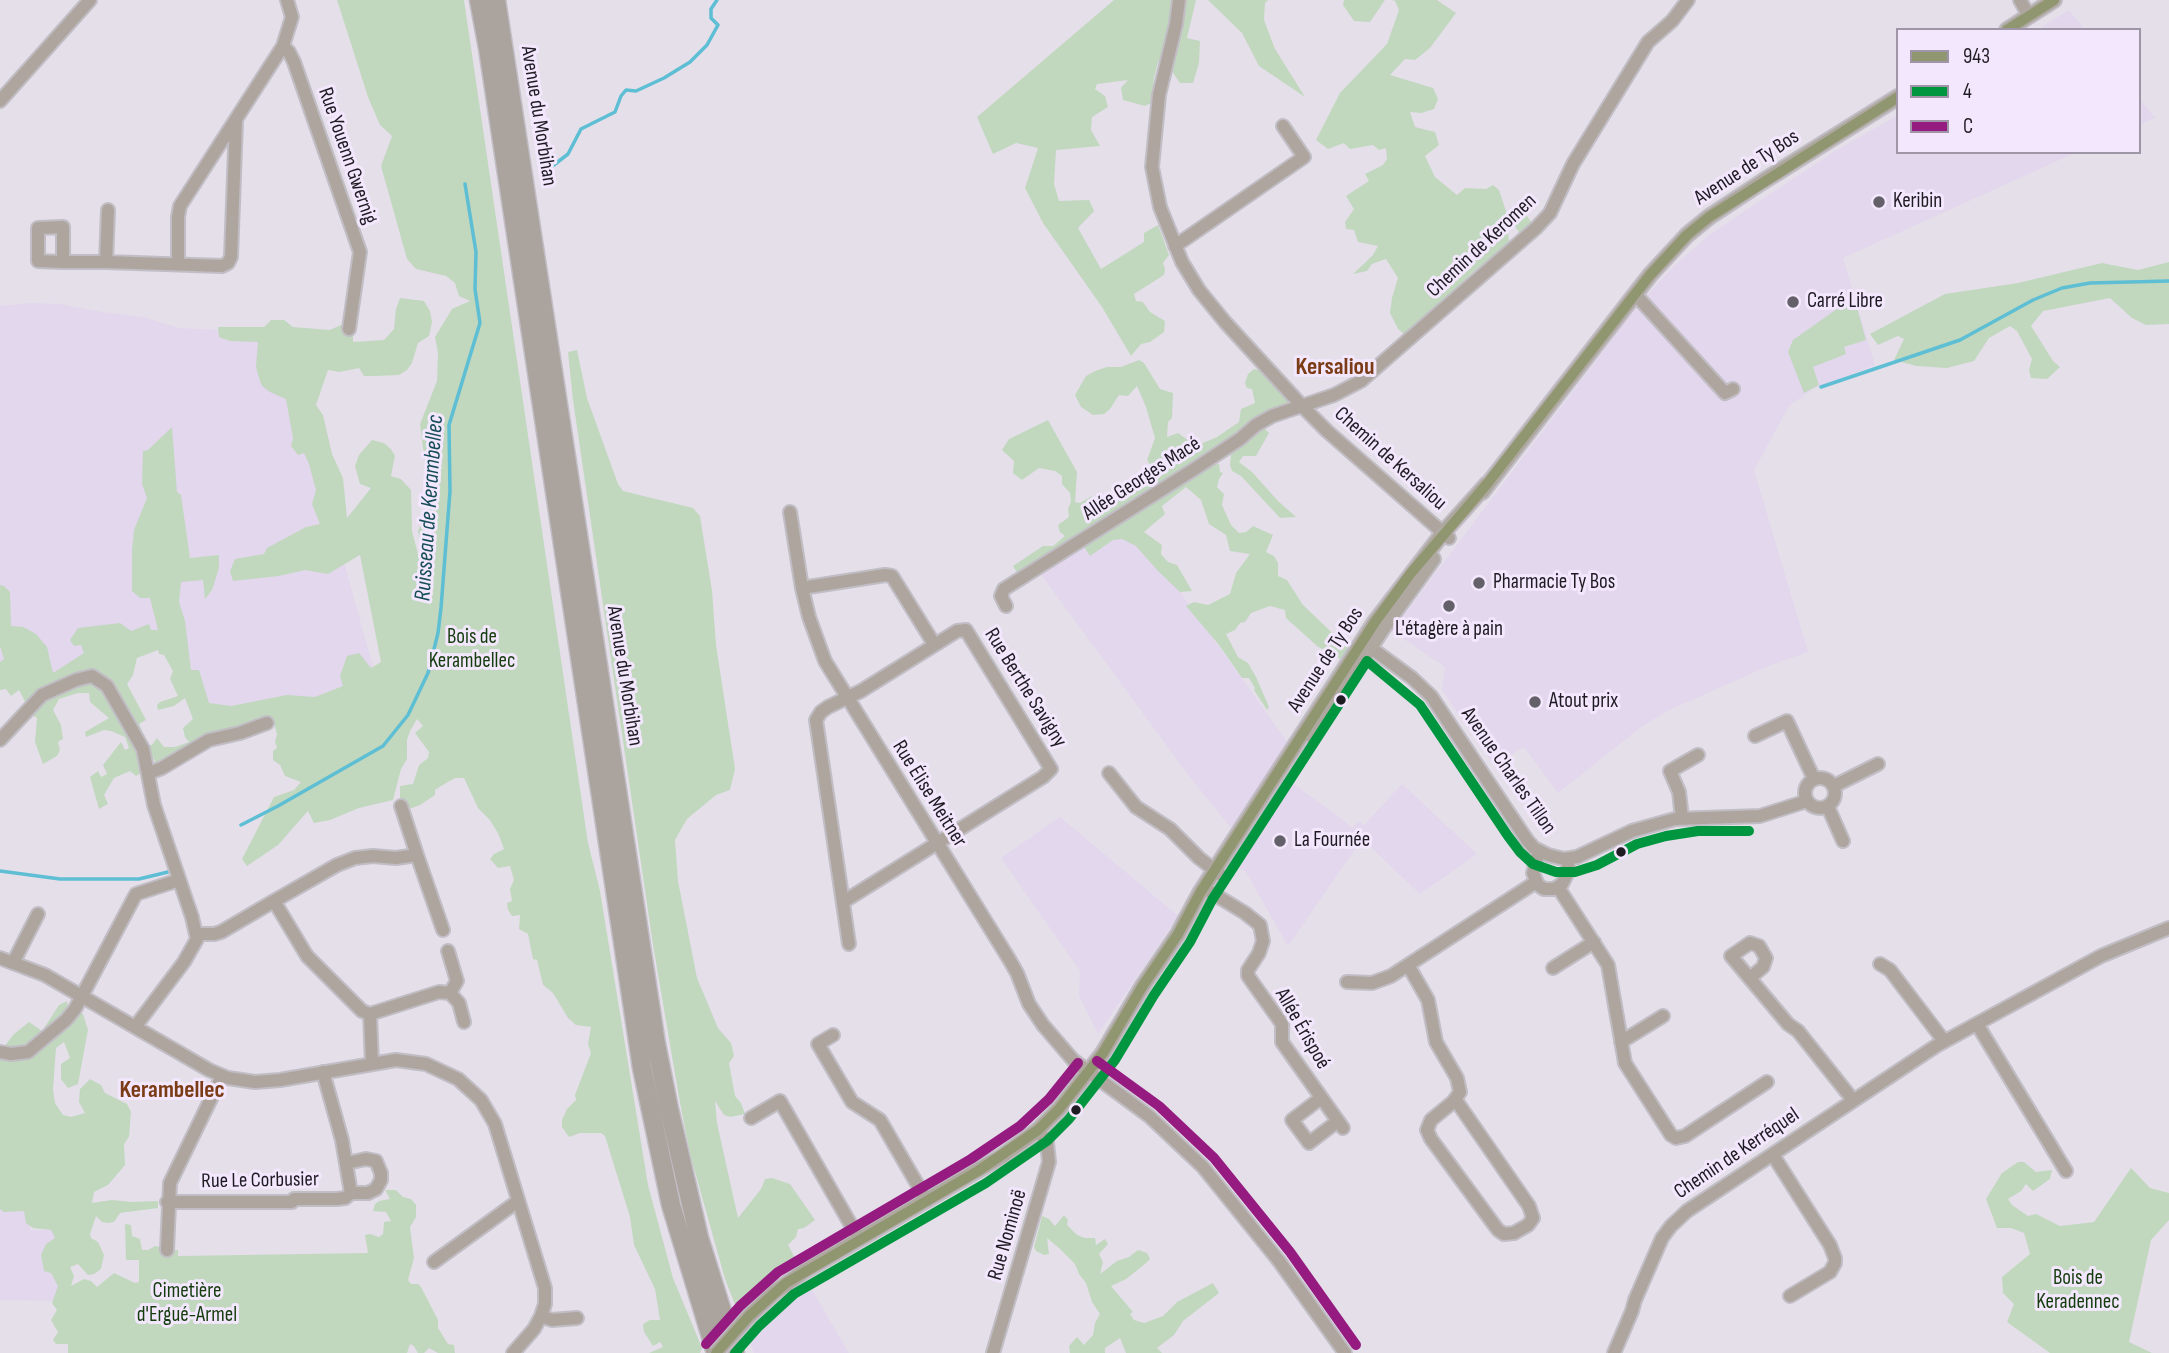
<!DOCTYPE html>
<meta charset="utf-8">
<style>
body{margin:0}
#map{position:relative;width:2169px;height:1353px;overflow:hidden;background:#e5dfea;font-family:"Sofia Sans Condensed",sans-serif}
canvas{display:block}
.legend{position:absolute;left:1896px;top:28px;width:245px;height:126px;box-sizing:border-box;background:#f3e7fd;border:2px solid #9e95a6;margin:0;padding:9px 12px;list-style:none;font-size:21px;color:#1f1b23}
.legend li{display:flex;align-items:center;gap:14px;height:35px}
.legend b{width:35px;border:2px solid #9e95a6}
</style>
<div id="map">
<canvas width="2169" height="1353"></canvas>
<ul class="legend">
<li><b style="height:9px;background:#90966f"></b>943</li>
<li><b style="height:9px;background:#009640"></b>4</li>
<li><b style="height:9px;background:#951b81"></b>C</li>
</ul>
</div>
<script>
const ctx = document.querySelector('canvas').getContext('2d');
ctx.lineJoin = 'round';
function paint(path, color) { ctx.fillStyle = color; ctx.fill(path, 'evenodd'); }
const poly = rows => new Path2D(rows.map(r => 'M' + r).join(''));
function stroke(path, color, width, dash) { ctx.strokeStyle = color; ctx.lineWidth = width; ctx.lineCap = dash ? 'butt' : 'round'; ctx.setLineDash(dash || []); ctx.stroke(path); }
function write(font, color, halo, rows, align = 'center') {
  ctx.font = font + ' "Sofia Sans Condensed",sans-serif'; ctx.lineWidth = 6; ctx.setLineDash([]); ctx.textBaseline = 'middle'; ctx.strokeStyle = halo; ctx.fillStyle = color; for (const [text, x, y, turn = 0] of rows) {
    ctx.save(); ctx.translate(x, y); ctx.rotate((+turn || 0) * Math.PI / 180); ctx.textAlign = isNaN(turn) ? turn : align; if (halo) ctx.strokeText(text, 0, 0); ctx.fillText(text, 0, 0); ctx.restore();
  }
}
paint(poly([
 [2069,10,2085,30,2039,30,2045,25],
 [2139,98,2155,118,2139,125],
 [1898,115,1898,152,2077,152,1843,258,1875,365,1813,389,1789,406,1754,470,1808,652,1771,665,1669,710,1641,727,1558,793,1524,747,1494,765,1442,690,1445,667,1392,631,1638,305,1673,267,1708,236,1752,206,1834,152],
 [31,303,58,304,102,312,143,317,179,328,264,332,344,562,373,667,373,684,272,713,202,737,168,636,29,692,0,683,0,306],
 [1127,518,1288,743,1272,769,1338,816,1352,828,1359,821,1364,825,1402,784,1477,854,1420,894,1362,839,1288,946,1246,872,1216,852,1232,829,1189,776,1040,573],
 [1060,817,1178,916,1098,1034,1079,996,1080,971,1001,858],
 [30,1207,30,1230,69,1230,69,1301,0,1300,0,1208],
 [806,1280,849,1353,754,1353,747,1335,765,1315]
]), '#e2d7ec');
paint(poly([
 [337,0,464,0,588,843,600,891,648,1185,673,1278,702,1348,700,1353,649,1353,663,1347,660,1342,653,1346,644,1332,643,1324,650,1320,660,1320,655,1289,634,1245,630,1217,605,1136,601,1133,580,1133,569,1137,562,1127,562,1120,567,1109,576,1100,575,1095,591,1053,588,1044,591,1027,576,1025,568,1018,553,993,543,985,537,960,533,959,528,934,519,929,520,915,512,916,508,910,507,903,512,901,510,889,514,880,510,866,498,868,490,859,494,854,504,849,498,833,489,819,478,808,464,778,455,778,441,786,435,790,435,795,420,805,409,809,400,809,400,786,413,784,419,765,428,758,429,752,415,733,423,726,417,719,410,731,407,740,407,759,401,769,393,800,359,808,330,820,314,823,308,811,278,845,247,866,242,859,274,797,294,790,301,782,285,776,280,765,273,760,273,751,277,748,275,742,277,734,273,720,254,724,158,767,146,745,152,745,157,738,164,747,175,747,189,742,185,737,183,728,193,719,185,698,174,706,158,710,157,705,160,702,178,696,170,679,173,671,164,655,159,654,158,650,137,658,133,675,127,684,146,720,139,724,142,731,136,743,142,756,141,773,136,776,130,771,114,778,104,795,108,804,99,809,90,777,98,771,101,777,107,774,103,765,121,742,125,750,129,748,125,737,111,731,104,730,86,737,85,732,109,718,90,702,89,693,78,693,59,699,53,710,61,725,63,739,58,742,60,750,57,756,43,764,35,742,37,718,32,715,19,690,11,696,6,689,0,690,0,662,4,659,0,646,0,585,4,586,10,592,11,626,23,627,36,634,47,647,53,673,84,653,81,645,74,646,70,640,78,628,120,623,131,631,149,624,151,630,158,630,150,598,140,598,132,591,132,550,134,530,147,498,142,484,143,451,148,450,172,427,177,492,181,495,190,558,219,555,219,568,212,590,205,599,203,580,181,582,179,602,185,621,191,670,199,670,209,703,231,706,287,695,315,697,343,686,340,676,347,656,359,653,371,668,381,662,360,555,328,574,305,570,279,576,233,581,230,571,235,559,264,554,267,548,306,527,320,524,312,504,316,490,309,464,304,453,298,455,291,446,293,438,286,399,270,392,262,386,259,378,256,367,258,342,230,341,219,337,218,327,264,327,271,320,284,320,293,327,330,330,341,325,353,332,353,342,384,340,394,329,396,309,400,298,424,301,430,311,432,322,429,336,418,343,412,363,407,370,399,375,375,376,364,376,359,368,339,372,328,370,316,405,323,415,332,454,343,478,347,518,371,488,360,484,355,466,359,455,372,440,384,443,391,449,395,456,391,476,401,479,411,490,412,531,420,562,418,572,422,578,426,574,425,560,418,531,428,506,429,495,420,424,437,381,438,353,435,337,452,309,470,301,459,296,455,283,446,276,416,269,407,259,381,166,392,136,380,125,368,97],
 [1114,0,1196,0,1187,38,1200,41,1199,63,1193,83,1180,83,1162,57,1158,62,1154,78,1151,103,1145,106,1123,100,1121,88,1128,80,1097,84,1095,89,1105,96,1108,107,1092,117,1091,130,1100,146,1056,150,1054,184,1059,201,1089,200,1094,211,1078,228,1101,269,1144,242,1144,233,1158,225,1169,255,1163,263,1165,269,1164,275,1134,294,1136,301,1143,302,1150,312,1165,321,1164,332,1150,342,1141,344,1131,356,1102,307,1043,223,1025,188,1038,148,1016,143,993,154,977,117],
 [1208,0,1268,0,1265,3,1264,20,1275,49,1305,97,1259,66,1242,33],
 [1344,0,1385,0,1370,22,1354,21,1343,5],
 [1392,0,1437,0,1456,13,1430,48,1415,60,1405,59,1390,75,1433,88,1438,99,1434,109,1421,113,1410,112,1415,127,1435,132,1439,145,1425,156,1435,177,1457,195,1465,188,1486,189,1493,185,1499,190,1509,220,1521,208,1532,223,1521,235,1514,225,1508,228,1509,243,1473,272,1409,333,1404,334,1398,329,1390,313,1392,298,1398,278,1386,259,1372,264,1367,271,1353,274,1373,255,1378,246,1358,242,1354,230,1346,229,1345,222,1354,209,1346,196,1369,181,1365,174,1383,165,1387,159,1386,148,1379,150,1373,145,1350,149,1344,143,1328,149,1316,140,1340,93,1387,44,1399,10,1395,1],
 [2169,262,2169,324,2146,325,2132,318,2110,298,2043,311,2031,326,2053,361,2060,367,2047,379,2031,378,2029,370,2032,359,2017,331,2010,326,1989,338,1974,361,1947,368,1916,366,1894,360,1904,339,1898,336,1878,345,1870,334,1945,294,2018,283,2102,263,2138,270],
 [1854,297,1866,340,1844,347,1846,354,1813,367,1819,385,1804,393,1788,352,1793,340],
 [577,350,587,398,618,484,623,491,693,508,700,516,712,591,716,645,735,769,730,790,716,795,687,819,675,840,678,881,697,978,718,1028,731,1043,734,1056,729,1063,735,1096,741,1103,745,1114,730,1117,724,1115,715,1101,717,1123,738,1218,761,1189,765,1179,772,1178,790,1184,815,1220,804,1228,798,1229,796,1237,788,1245,795,1258,761,1286,743,1306,736,1307,725,1279,690,1154,680,1103,653,945,573,400,568,352],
 [1139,360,1144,363,1160,389,1173,393,1172,418,1168,422,1167,437,1178,433,1196,446,1217,437,1239,422,1241,409,1255,403,1252,389,1247,388,1245,383,1248,374,1254,369,1262,371,1293,400,1291,405,1262,426,1269,433,1256,456,1243,456,1239,462,1252,472,1278,501,1296,517,1280,518,1241,476,1232,471,1230,465,1231,453,1226,450,1208,465,1219,464,1220,472,1223,473,1219,479,1217,487,1224,494,1222,505,1231,525,1239,533,1246,532,1253,526,1273,535,1266,552,1274,556,1278,563,1278,576,1287,580,1303,605,1349,649,1340,659,1317,646,1286,618,1285,610,1270,606,1251,613,1245,622,1240,623,1235,630,1226,634,1238,657,1248,663,1256,677,1269,707,1267,710,1254,690,1255,688,1249,678,1242,678,1219,645,1186,606,1194,602,1208,605,1230,594,1236,573,1250,554,1230,551,1226,535,1209,524,1201,500,1186,487,1162,506,1165,514,1144,532,1162,545,1161,554,1168,562,1177,565,1192,591,1180,592,1158,571,1136,546,1122,539,1113,540,1090,556,1081,542,1018,574,1013,566,1043,546,1053,546,1065,536,1060,532,1058,525,1069,517,1068,509,1071,502,1070,493,1062,484,1062,476,1055,471,1039,468,1022,480,1013,473,1014,461,1002,450,1009,439,1048,420,1077,472,1075,502,1080,503,1092,496,1103,506,1117,497,1128,482,1143,478,1153,469,1147,460,1155,438,1146,407,1137,386,1128,396,1119,395,1110,409,1104,414,1093,415,1081,407,1075,395,1086,376,1095,371,1107,367,1121,367],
 [67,1001,68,1009,83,1014,88,1030,78,1084,68,1088,61,1079,61,1064,70,1058,64,1042,56,1048,53,1089,55,1103,63,1115,71,1117,85,1113,79,1102,80,1089,90,1079,101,1085,105,1093,127,1104,131,1112,129,1137,124,1144,125,1165,108,1185,94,1192,92,1203,112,1200,132,1202,158,1201,158,1208,120,1213,114,1222,107,1223,102,1222,96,1216,90,1234,91,1238,98,1242,104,1255,101,1269,94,1274,88,1275,78,1264,70,1267,74,1276,71,1286,84,1279,91,1281,97,1287,114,1273,135,1283,139,1282,139,1260,126,1260,125,1224,131,1225,132,1236,140,1239,142,1250,148,1250,155,1246,160,1247,161,1250,178,1250,178,1256,368,1253,365,1235,370,1234,379,1237,383,1234,384,1222,391,1221,386,1212,373,1211,375,1204,379,1201,390,1199,385,1190,396,1190,403,1197,411,1199,416,1205,416,1217,410,1227,414,1258,408,1280,411,1284,418,1284,421,1287,438,1320,438,1328,448,1344,454,1345,455,1353,438,1353,429,1348,424,1353,418,1353,414,1346,410,1344,407,1353,68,1353,68,1344,56,1344,53,1340,58,1332,51,1320,57,1310,52,1303,58,1286,51,1273,44,1271,41,1255,46,1244,55,1238,51,1230,33,1228,26,1223,24,1211,4,1212,0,1209,0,1052,14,1034,29,1022,42,1031,59,1005],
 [2018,1162,2024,1162,2036,1172,2052,1170,2050,1179,2033,1191,2026,1184,2021,1191,2008,1199,2012,1205,2028,1216,2036,1214,2060,1226,2094,1222,2131,1168,2150,1188,2169,1193,2169,1220,2151,1240,2129,1342,2152,1353,2050,1353,2007,1322,2014,1304,2003,1293,2002,1277,2030,1254,2024,1233,2011,1228,1997,1228,1986,1199,2002,1173],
 [1064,1215,1068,1220,1067,1225,1077,1235,1085,1238,1095,1238,1096,1245,1105,1239,1108,1244,1099,1254,1103,1262,1100,1274,1117,1261,1129,1257,1138,1250,1147,1253,1150,1259,1145,1264,1126,1279,1111,1286,1133,1312,1130,1314,1134,1320,1144,1323,1163,1316,1177,1302,1213,1283,1219,1293,1183,1321,1174,1335,1157,1348,1162,1353,1126,1353,1120,1338,1105,1348,1105,1353,1070,1353,1069,1346,1077,1337,1084,1345,1093,1335,1095,1323,1100,1314,1092,1302,1086,1283,1079,1274,1075,1264,1059,1248,1047,1238,1049,1254,1044,1255,1036,1251,1034,1247,1042,1216,1049,1219,1055,1226]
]), '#c1d8bf');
stroke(poly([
 [550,168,568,154,581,129,615,112,621,96,626,90,636,91,664,78,690,62,707,45,718,25,711,18,711,9,717,0],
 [1821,387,1960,340,2033,300,2062,288,2090,283,2169,281],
 [241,825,278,806,383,746,408,715,428,673,438,633,441,608,450,491,449,425,480,323,475,289,476,252,465,184],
 [0,871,60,879,139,879,168,872]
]), '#5dbed4', 3.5);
const minor = poly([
 [287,0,292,17,283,46,289,52,294,62,360,252,349,329],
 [1179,0,1176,24,1159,95,1152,167,1160,207,1182,262,1199,290,1225,322,1303,407,1327,431,1449,538],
 [2020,0,2029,16],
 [0,101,90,0],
 [1175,246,1304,157,1283,126],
 [63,262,63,227,38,228,38,261,63,262,106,262,222,266,228,263,231,257,236,121],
 [106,262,108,210],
 [178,264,178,217,180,206,283,46],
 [1635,294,1725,393,1733,389],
 [790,512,802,588,809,617,825,661,1009,959,1017,973,1029,1004,1043,1025,1073,1060,1149,1116,1203,1167,1279,1261,1345,1353],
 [802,588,885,575,892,576,934,644],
 [1006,606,1001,596,1004,589,1193,470,1240,439,1256,425,1272,416,1334,395,1361,381,1536,228,1550,213,1573,164,1648,42,1672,21,1688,0],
 [1363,642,1412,678,1431,696,1527,840,1534,848,1548,855,1564,859,1577,857,1632,831,1675,819,1760,816,1807,801],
 [1755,736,1787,721,1814,779],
 [0,740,42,695,76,680,92,676,107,686,143,749,154,805,192,917,197,939,184,962,135,1027],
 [149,773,162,768,209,740,240,733,267,723],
 [1109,773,1136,807,1170,829,1199,858,1221,875],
 '1805 793a15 15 0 1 1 30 0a15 15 0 1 1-30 0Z',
 [1834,786,1878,764],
 [401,806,417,855],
 [1828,807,1843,841],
 [1682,818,1679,792,1670,771,1698,755],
 [1539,851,1533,873,1538,885,1544,889,1554,889,1562,884,1567,874,1569,859],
 [1558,887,1608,965,1625,1063,1671,1135,1676,1138,1685,1136,1767,1082],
 [1204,888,1245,913,1260,925,1263,941,1259,953,1248,970,1248,976,1282,1024,1282,1042,1343,1128],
 [843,902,1043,777,1051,769,966,630,957,631,861,691,828,707,821,712,816,720,849,944],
 [196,934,214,934,221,932,274,901],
 [0,958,45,975,209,1070,228,1078,255,1082,280,1080,396,1060,426,1064,458,1079,481,1100,495,1124,545,1288,545,1304,541,1316,534,1329,513,1353],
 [13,963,38,914],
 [1880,964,1890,970,1944,1041],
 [1408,965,1428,1000,1436,1042,1457,1078,1460,1092,1453,1102,1431,1120,1427,1130,1431,1139,1498,1230,1504,1234,1514,1233,1528,1225,1533,1218,1529,1206,1455,1099],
 [1553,968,1594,942],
 [1750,978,1763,967,1766,958,1759,946,1750,943,1731,956,1788,1024,1798,1031,1853,1100],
 [1347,982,1372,983,1391,976,1536,882],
 [450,993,459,1003,464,1022],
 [370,1014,439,992,450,993,457,981,448,951],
 [1977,1024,2066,1171],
 [833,1035,818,1044,852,1102,880,1120,927,1201],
 [1621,1042,1663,1016],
 [0,1052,11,1054,28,1052,66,1020,75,1009,136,894,179,880],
 [372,1064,370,1014,362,1011,307,956,274,901,337,865,355,858,373,856,396,858,417,855,443,930],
 [323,1072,342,1140,351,1193,368,1193,376,1189,381,1180,381,1173,376,1161,366,1159,347,1163],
 [1321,1098,1292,1120,1309,1143,1338,1121],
 [751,1118,780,1101,859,1239],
 [1773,1155,1830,1245,1835,1258,1835,1263,1830,1272,1790,1296],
 [167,1202,292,1202,294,1199,337,1199,345,1198,351,1193],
 [167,1250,170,1183,222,1076],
 [434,1262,518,1201],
 [541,1316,552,1320,577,1318],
 [993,1353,1049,1162,1047,1143,1038,1130],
 [1614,1353,1632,1311,1635,1300,1662,1238,1671,1226,1687,1211,1936,1046,2101,956,2169,928]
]);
const major = poly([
 [2007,30,2054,0],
 [1482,492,1650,275,1687,235,1709,217,1762,182,1898,97],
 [1312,736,1383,628,1433,559],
 [749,1316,775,1292,803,1272,1002,1156,1038,1130,1059,1109,1103,1053,1142,987,1178,934,1200,893,1375,622,1443,533,1487,484]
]);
const highway = poly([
 [479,0,488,48,642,1068,671,1205,716,1353],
 [496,0,656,1044,669,1109,699,1238,735,1353]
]);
stroke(minor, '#c1bdc5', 16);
stroke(major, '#c1bdc5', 18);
stroke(highway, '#c1bdc5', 21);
stroke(minor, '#aea69e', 12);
stroke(major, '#afa8a1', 14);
stroke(highway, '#aba39d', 18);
const majorBridge = poly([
 [716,1353,749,1316]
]);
stroke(majorBridge, '#c1bdc5', 18, []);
stroke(majorBridge, '#afa8a1', 14);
stroke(poly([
 [2007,30,2054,0],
 [716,1353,749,1316,786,1283,978,1171,1038,1130,1059,1109,1103,1053,1142,987,1178,934,1200,893,1375,622,1411,573,1487,484,1650,275,1687,235,1709,217,1898,97]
]), '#90966f', 10);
stroke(poly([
 [735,1353,759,1326,794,1294,986,1183,1047,1141,1069,1119,1115,1060,1154,995,1190,942,1212,900,1367,661,1420,705,1508,836,1520,852,1533,864,1556,872,1575,872,1597,865,1637,844,1666,836,1698,831,1749,831]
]), '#009640', 10);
stroke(poly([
 [1097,1061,1159,1106,1214,1158,1290,1252,1356,1345],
 [706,1344,740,1306,778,1272,971,1159,1020,1126,1049,1099,1078,1063]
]), '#951b81', 10);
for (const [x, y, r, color] of [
 [1879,202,7,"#646069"],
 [1793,302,7,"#646069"],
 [1479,583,7,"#646069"],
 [1449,606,7,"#646069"],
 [1341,700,6,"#1f1b23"],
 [1535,702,7,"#646069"],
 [1280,841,7,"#646069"],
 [1621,852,6,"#1f1b23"],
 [1076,1110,6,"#1f1b23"]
]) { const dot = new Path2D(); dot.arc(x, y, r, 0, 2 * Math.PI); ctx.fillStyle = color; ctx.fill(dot); stroke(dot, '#f3e7fd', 2.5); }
write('21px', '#1f1b23', '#f3e7fd', [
 ["Avenue du Morbihan",538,116,81],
 ["Rue Youenn Gwernig",347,156,71],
 ["Avenue de Ty Bos",1747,168,-33],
 ["Chemin de Keromen",1482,246,-43],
 ["Chemin de Kersaliou",1390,459,42],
 ["Allée Georges Macé",1142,479,-33],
 ["Avenue de Ty Bos",1326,660,-57],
 ["Avenue du Morbihan",624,676,81],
 ["Rue Berthe Savigny",1025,688,58],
 ["Avenue Charles Tillon",1508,771,55],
 ["Rue Élise Meitner",929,794,58],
 ["Allée Érispoé",1302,1029,60],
 ["Chemin de Kerréquel",1737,1154,-34],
 ["Rue Le Corbusier",260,1181,-1],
 ["Rue Nominoë",1008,1235,-74]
]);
write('21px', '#1f1b23', '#f3e7fd', [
 ["Keribin",1893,202],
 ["Carré Libre",1807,302],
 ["Pharmacie Ty Bos",1493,583],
 ["L'étagère à pain",1449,630,"center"],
 ["Atout prix",1549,702],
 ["La Fournée",1294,841]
], 'left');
write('21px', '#143c0c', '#f3e7fd', [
 ["Bois de",472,638],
 ["Kerambellec",472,662],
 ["Bois de",2078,1279],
 ["Keradennec",2078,1303],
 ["Cimetière",187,1292],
 ["d'Ergué-Armel",187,1316]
]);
write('italic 23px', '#174d58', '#f3e7fd', [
 ["Ruisseau de Kerambellec",430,508,-86]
]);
write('bold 24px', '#7a3b15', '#f3e7fd', [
 ["Kersaliou",1335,368],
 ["Kerambellec",172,1091]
]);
</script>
